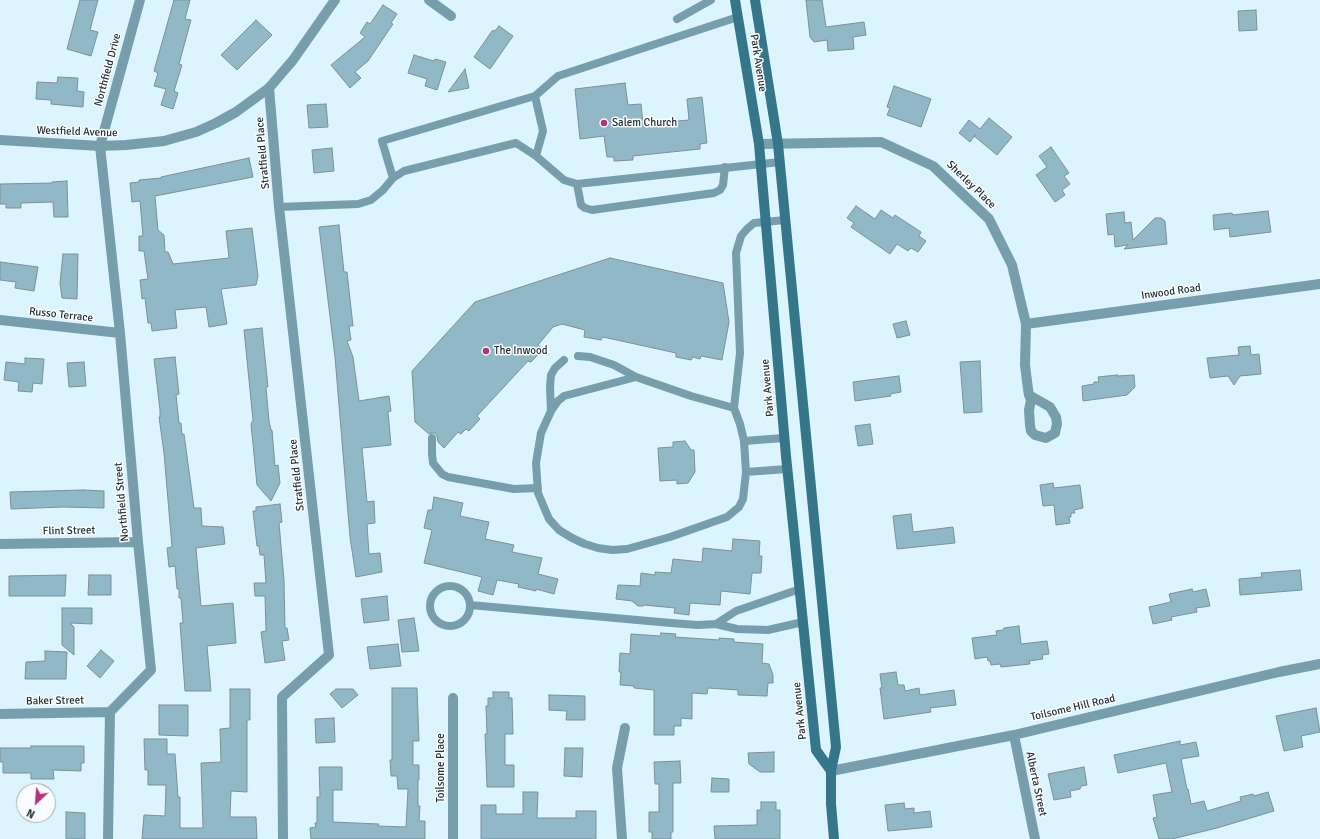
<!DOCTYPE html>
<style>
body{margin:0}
#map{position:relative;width:1320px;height:839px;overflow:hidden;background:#dcf4fd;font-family:Signika,sans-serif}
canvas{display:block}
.north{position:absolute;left:16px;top:783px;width:40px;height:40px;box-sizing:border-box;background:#f9fdff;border:1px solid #a5abad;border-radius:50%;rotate:206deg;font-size:11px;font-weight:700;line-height:16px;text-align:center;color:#262f32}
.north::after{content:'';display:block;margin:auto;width:14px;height:18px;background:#b53178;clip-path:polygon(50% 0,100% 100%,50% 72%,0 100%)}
</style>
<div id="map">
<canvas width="1320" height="839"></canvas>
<div class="north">N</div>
</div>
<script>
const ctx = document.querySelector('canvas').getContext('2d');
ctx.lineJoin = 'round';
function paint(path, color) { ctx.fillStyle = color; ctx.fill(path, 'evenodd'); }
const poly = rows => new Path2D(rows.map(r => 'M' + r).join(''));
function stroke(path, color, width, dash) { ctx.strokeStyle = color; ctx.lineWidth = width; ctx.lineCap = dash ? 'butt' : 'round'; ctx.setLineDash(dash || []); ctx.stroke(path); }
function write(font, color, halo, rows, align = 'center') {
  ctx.font = font + ' Signika,sans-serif'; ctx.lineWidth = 3; ctx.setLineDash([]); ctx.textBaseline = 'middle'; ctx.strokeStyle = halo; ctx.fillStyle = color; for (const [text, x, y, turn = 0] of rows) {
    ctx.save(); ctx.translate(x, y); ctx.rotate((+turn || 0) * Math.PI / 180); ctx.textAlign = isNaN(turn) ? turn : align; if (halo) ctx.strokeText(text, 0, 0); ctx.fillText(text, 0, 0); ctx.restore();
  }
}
const building = poly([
 [80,0,98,0,90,30,98,32,91,56,67,49,80,0],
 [174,0,190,0,185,19,191,20,179,64,182,65,174,91,178,93,173,109,161,105,166,89,154,86,158,73,154,71,174,0],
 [806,0,822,0,826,27,864,22,866,35,853,37,854,49,828,51,827,40,814,42,810,37,806,0],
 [383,5,397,14,391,23,393,24,368,61,355,72,361,78,350,88,331,65,365,37,360,33,367,22,370,24,383,5],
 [1256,10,1257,30,1239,31,1238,11,1256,10],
 [256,20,272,35,237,70,221,55,256,20],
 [499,26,513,36,490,69,474,57,492,31,496,30,499,26],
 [414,55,434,61,435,59,446,62,437,90,425,86,427,79,408,73,414,55],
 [465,69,469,88,448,92,465,69],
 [58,77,78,78,77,91,84,92,83,107,51,104,51,100,36,99,37,82,57,83,58,77],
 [625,83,628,105,641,104,643,124,689,120,687,99,702,97,707,143,700,144,700,149,633,156,633,160,614,161,614,157,607,157,604,136,580,139,575,89,625,83],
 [894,86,931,99,921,127,887,115,890,108,887,107,894,86],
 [326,104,328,127,309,128,307,105,326,104],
 [989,118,1012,137,997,155,974,136,976,134,970,142,959,133,969,120,980,129,989,118],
 [1051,147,1069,173,1064,176,1070,184,1062,190,1065,195,1055,202,1036,175,1047,167,1039,156,1051,147],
 [332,148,334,171,314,173,312,150,332,148],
 [249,158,253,177,155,196,158,230,164,235,165,252,168,252,173,264,229,258,226,231,252,228,258,276,256,285,221,289,227,324,209,327,206,307,175,310,177,328,152,331,151,323,148,323,145,298,142,299,140,280,148,279,144,251,139,251,139,236,143,236,140,201,132,202,130,183,139,182,139,180,161,178,161,177,249,158],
 [67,181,68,217,54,217,53,202,21,203,21,208,6,208,6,204,0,204,0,184,52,183,52,182,67,181],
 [856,206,875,219,881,210,893,218,895,215,921,232,919,236,926,241,918,252,911,248,908,251,897,244,890,254,851,227,854,223,847,218,856,206],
 [1268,211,1271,232,1230,237,1229,228,1214,230,1213,215,1232,213,1233,215,1268,211],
 [1124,212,1125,223,1131,222,1133,240,1155,218,1161,218,1165,221,1167,244,1124,249,1128,245,1115,247,1114,234,1108,235,1106,214,1124,212],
 [339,225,344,272,347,272,353,326,349,326,351,340,347,341,353,357,359,401,389,396,391,411,388,412,391,445,362,448,367,502,374,501,375,523,367,524,369,554,380,553,382,572,356,577,350,537,335,357,319,227,339,225],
 [63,254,78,254,77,299,62,298,60,283,63,254],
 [610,258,723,283,729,322,722,360,701,356,700,359,693,357,691,360,676,357,676,353,603,337,601,340,584,337,585,330,562,324,553,327,538,345,543,349,531,362,528,361,477,416,480,419,469,431,466,429,461,434,458,432,444,448,438,442,437,436,435,433,432,433,429,434,415,422,412,371,475,302,610,258],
 [0,262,38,267,34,291,15,288,16,282,0,280,0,262],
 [906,321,910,335,897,338,893,324,906,321],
 [262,328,268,387,266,387,269,421,271,430,272,430,275,466,278,465,280,483,271,501,257,485,251,424,253,420,244,330,262,328],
 [1250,346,1251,355,1259,354,1261,374,1240,376,1234,385,1228,376,1210,378,1207,358,1239,355,1238,347,1250,346],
 [175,357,179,394,176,395,179,423,181,423,182,435,184,434,194,508,201,508,202,526,223,527,225,544,196,548,201,606,233,603,236,643,207,646,211,691,185,691,180,623,183,623,181,598,179,598,179,589,177,589,175,566,169,567,167,548,172,547,164,453,159,417,160,417,160,410,154,359,175,357],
 [25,358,44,359,42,384,33,383,32,392,18,391,19,382,4,380,6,362,25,364,25,358],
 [980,361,982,412,964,413,960,362,980,361],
 [84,362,86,386,69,387,67,363,84,362],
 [1117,375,1117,376,1134,375,1135,387,1127,395,1083,401,1082,386,1094,384,1094,382,1099,382,1098,377,1117,375],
 [899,376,901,392,890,394,891,396,855,401,853,382,899,376],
 [870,424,873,444,858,446,855,426,870,424],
 [685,441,691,450,694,450,695,472,688,483,677,484,677,480,660,481,658,448,673,447,673,442,685,441],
 [1053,483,1054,488,1080,485,1083,508,1074,510,1075,513,1071,513,1071,517,1069,517,1070,523,1056,525,1054,505,1043,506,1040,485,1053,483],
 [83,490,104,491,104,508,63,507,11,509,10,492,83,490],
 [434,497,463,503,460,516,489,522,485,539,514,545,512,552,542,558,538,574,558,579,554,594,536,589,536,591,518,587,519,584,497,580,493,595,478,591,482,577,424,563,432,530,424,528,428,510,432,510,434,497],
 [280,504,282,522,279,523,284,580,285,628,287,628,289,640,282,641,285,660,265,663,261,632,266,631,265,596,255,596,254,583,266,583,264,555,260,555,259,546,257,546,253,511,256,511,256,507,280,504],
 [911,514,913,532,953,527,955,543,897,549,893,516,911,514],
 [733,539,760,541,759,556,762,556,761,573,752,573,750,594,721,591,720,605,690,603,689,615,674,613,675,608,644,605,643,606,638,606,632,601,616,599,618,585,640,586,641,573,655,575,655,572,671,573,673,559,702,562,703,548,732,551,733,539],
 [1300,570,1302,590,1240,595,1239,579,1262,577,1261,573,1300,570],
 [66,575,65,596,9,596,9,576,66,575],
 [89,575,111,575,111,595,88,595,89,575],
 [1192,589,1193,592,1206,589,1210,606,1196,608,1197,612,1171,617,1172,620,1153,624,1149,607,1171,602,1169,594,1192,589],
 [387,596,389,620,364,623,361,599,387,596],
 [62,608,92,608,92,624,70,623,74,627,74,655,62,645,62,608],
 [414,618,419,651,402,652,398,620,414,618],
 [1019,626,1021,644,1047,641,1049,654,1042,655,1043,659,1029,661,1030,664,1001,667,1000,664,991,665,990,661,988,661,987,657,975,659,972,638,997,635,996,631,1003,630,1004,628,1019,626],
 [661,633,676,634,675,637,719,640,719,638,734,639,734,642,763,644,762,663,769,664,773,675,773,683,768,683,767,696,738,695,738,690,708,688,707,694,692,693,692,719,681,718,681,726,674,726,674,735,654,735,654,690,634,688,634,686,620,685,621,672,619,672,620,653,630,654,631,634,660,636,661,633],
 [398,644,401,666,370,669,367,647,398,644],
 [101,650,114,661,100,678,87,666,101,650],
 [45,651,67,652,66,679,25,679,26,662,45,661,45,651],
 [896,672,898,685,904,685,905,691,919,688,920,695,954,690,956,705,930,708,931,712,884,719,880,688,882,688,880,674,896,672],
 [392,688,417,688,419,741,413,741,413,765,419,765,419,780,418,780,418,806,420,806,419,821,425,821,425,839,311,839,310,828,316,827,315,823,317,823,317,797,320,797,319,767,342,767,342,790,333,790,333,822,379,824,378,826,406,827,408,789,398,789,397,776,391,776,390,760,392,760,392,688],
 [230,689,250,689,250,720,247,720,247,792,231,791,230,817,256,817,257,839,142,839,144,815,165,816,166,785,148,785,148,770,145,770,144,739,167,739,167,754,175,754,178,797,180,797,180,828,203,828,201,763,221,762,220,729,230,728,230,689],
 [336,689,353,689,358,695,342,708,330,694,336,689],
 [493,692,509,692,509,698,512,698,513,734,505,734,505,765,514,765,514,787,487,787,485,734,487,734,486,706,488,706,488,698,493,698,493,692],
 [549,695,585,696,585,720,566,720,567,711,549,710,549,695],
 [159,705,188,705,188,736,159,735,159,705],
 [1316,708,1320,732,1301,736,1303,747,1284,751,1276,716,1316,708],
 [334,718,335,742,316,743,315,719,334,718],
 [1180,741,1180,745,1196,742,1199,756,1181,759,1187,789,1188,789,1191,804,1204,801,1207,811,1241,801,1240,797,1253,794,1254,796,1268,792,1274,811,1217,828,1172,839,1159,839,1153,818,1157,817,1153,795,1172,792,1166,763,1118,773,1114,755,1180,741],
 [31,746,84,746,84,763,81,763,81,771,53,770,54,779,31,779,31,773,3,773,3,762,0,762,0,748,31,748,31,746],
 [565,748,583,748,582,777,564,776,565,748],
 [774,752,774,772,760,772,749,764,748,753,774,752],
 [680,761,681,783,673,783,673,832,671,832,671,839,652,839,652,832,649,832,649,812,659,812,659,784,655,784,654,762,680,761],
 [1084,767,1087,785,1081,786,1080,789,1070,791,1071,797,1054,800,1048,774,1084,767],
 [712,778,729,779,729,792,711,792,712,778],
 [523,792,538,792,537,818,576,818,576,811,596,811,596,839,481,839,481,805,496,805,496,814,523,814,523,792],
 [761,802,776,802,776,810,780,810,780,839,715,839,714,826,757,825,757,810,761,810,761,802],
 [904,803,905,809,914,808,914,813,930,811,932,827,888,831,885,805,904,803],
 [66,812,85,813,85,839,66,839,66,812]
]);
paint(building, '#90b8c6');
stroke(building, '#7b9199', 1);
stroke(poly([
 [677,19,711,0],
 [535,96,558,76,738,17],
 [393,178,382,141,535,96,543,131,536,156],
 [577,184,581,205,585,208,592,210,714,193,720,190,723,185,725,167],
 [279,207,358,204,371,200,383,190,393,178,404,171,516,143,536,156,564,180,577,184,780,162],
 [578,356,590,357,614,365,636,377],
 [734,408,691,396,636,377,564,396,558,401,551,411,541,433,536,463,538,493,549,519,559,530,572,538,585,544,598,548,612,550,627,549,670,537,727,517,739,507,743,499,746,472],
 [551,411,550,387,551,375,555,368,564,360],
 [432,438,432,454,433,463,442,474,448,477,514,489,538,488],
 [784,438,744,441,746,472,787,469],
 [744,441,740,424,734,408,740,353,736,253,741,236,747,229,754,223,785,220],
 '430 606a20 20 0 1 1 40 0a20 20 0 1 1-40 0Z',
 [470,605,671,623,698,625,716,624,737,629,768,630,803,622],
 [716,624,736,611,800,589]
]), '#769eac', 8);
stroke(poly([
 [429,0,451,16],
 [269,88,279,207,329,655,282,697,283,839],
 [759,144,881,142,933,166,989,219,1012,265,1026,324,1025,365,1028,389,1029,395,1031,400,1029,410,1030,425,1031,431,1035,435,1046,438,1055,433,1057,424,1056,417,1050,407,1029,395],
 [0,320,120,333],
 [1026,324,1320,284],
 [0,544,138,542],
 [453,698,453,839],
 [0,714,110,712],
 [1014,735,1035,839],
 [831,771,1014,735,1279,672,1320,664],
 [108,839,110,712,151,670,138,542,120,333,100,146,140,0],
 [622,839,617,768,625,728]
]), '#769eac', 10);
stroke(poly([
 [0,140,100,146,126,145,164,141,196,132,216,123,236,112,269,88,293,60,335,0]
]), '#769eac', 10);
stroke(poly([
 [735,0,759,144,786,456,816,750,831,771],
 [755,0,778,144,836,747,831,771,831,804,834,839]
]), '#35768b', 10);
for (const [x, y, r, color] of [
 [604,123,4,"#b53178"],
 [486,351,4,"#b53178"]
]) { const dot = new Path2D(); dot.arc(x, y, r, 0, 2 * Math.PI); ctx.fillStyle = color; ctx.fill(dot); stroke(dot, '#f9fdff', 1.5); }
write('11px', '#262f32', '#f9fdff', [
 ["Park Avenue",758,63,81],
 ["Northfield Drive",108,70,-75],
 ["Westfield Avenue",77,132,2],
 ["Stratfield Place",263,153,-95],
 ["Sherley Place",971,185,44],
 ["Inwood Road",1171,292,-8],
 ["Russo Terrace",61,315,6],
 ["Park Avenue",768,388,-95],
 ["Stratfield Place",297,475,-96],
 ["Northfield Street",122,502,-95],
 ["Flint Street",69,531,-1],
 ["Baker Street",55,701,-1],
 ["Toilsome Hill Road",1073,708,-13],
 ["Park Avenue",800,711,-96],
 ["Toilsome Place",441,768,-90],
 ["Alberta Street",1036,784,78]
]);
write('11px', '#262f32', '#f9fdff', [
 ["Salem Church",612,123],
 ["The Inwood",494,351]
], 'left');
</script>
